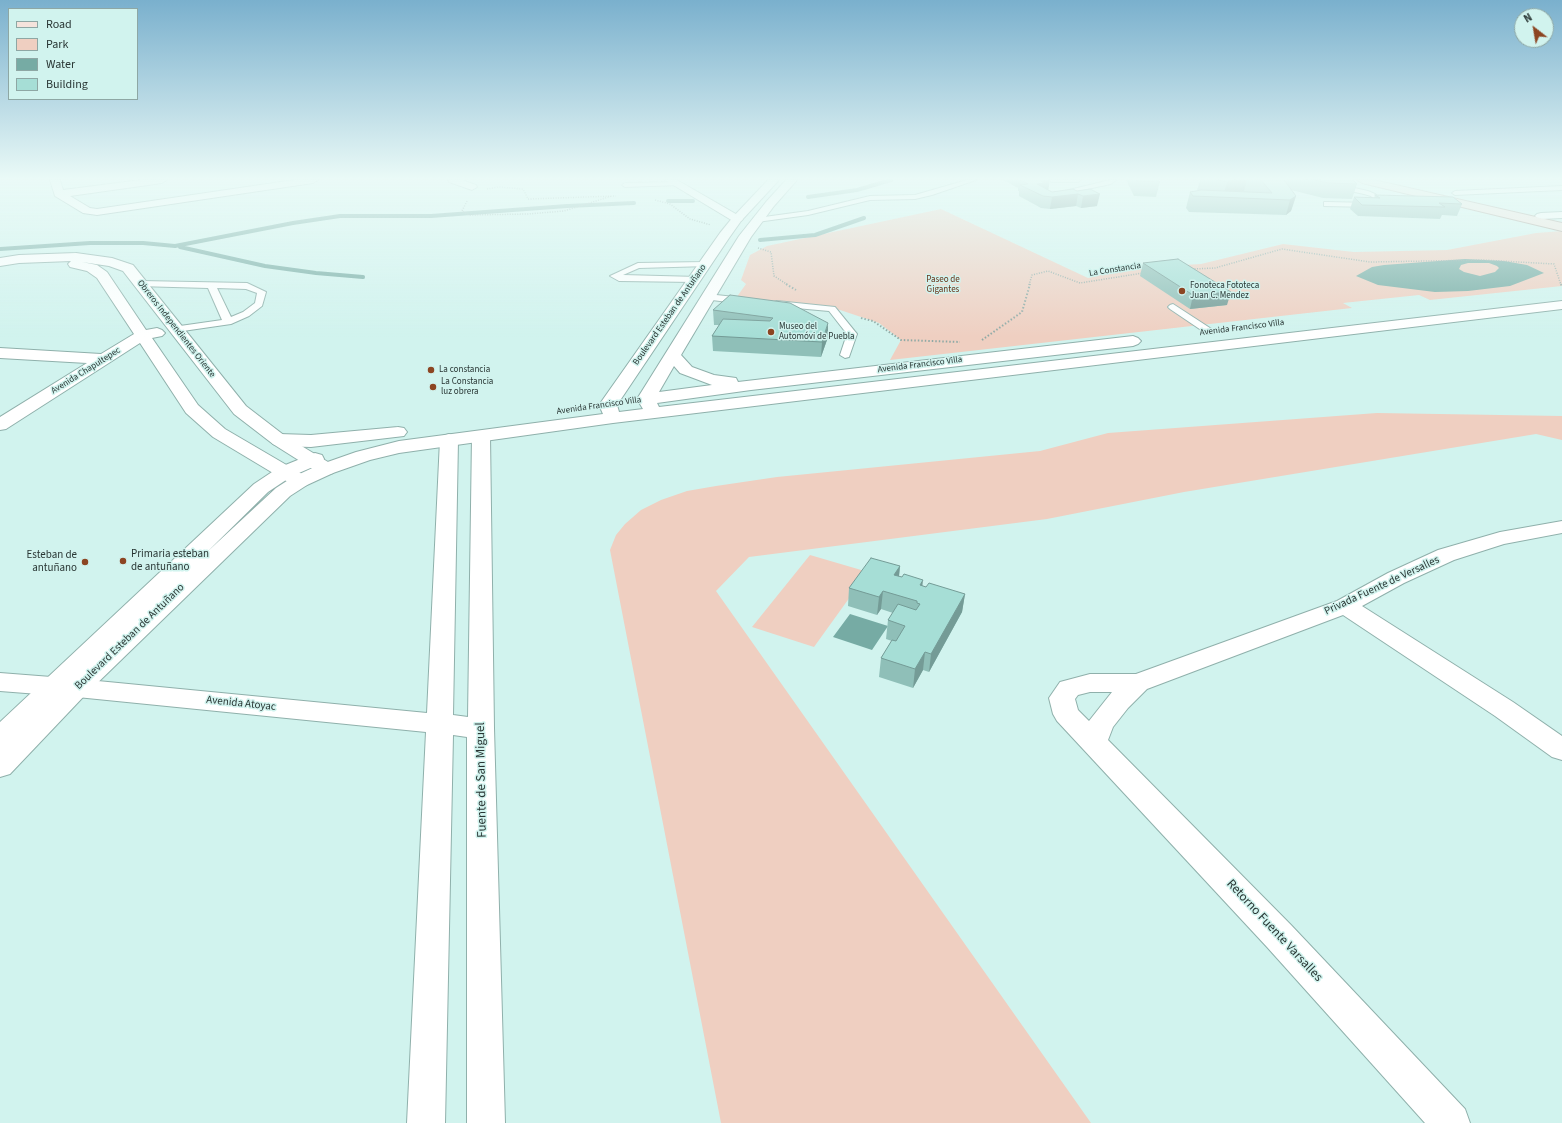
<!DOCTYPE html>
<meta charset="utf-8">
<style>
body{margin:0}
#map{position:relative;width:1562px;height:1123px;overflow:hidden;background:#d1f3ee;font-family:"Source Sans 3",sans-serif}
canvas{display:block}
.legend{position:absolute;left:8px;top:8px;width:130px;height:92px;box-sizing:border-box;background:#d1f3ee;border:1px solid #8ea7a4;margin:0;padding:5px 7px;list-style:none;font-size:12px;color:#293634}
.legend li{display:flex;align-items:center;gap:8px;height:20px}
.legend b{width:20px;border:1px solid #8ea7a4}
.north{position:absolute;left:1514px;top:8px;width:40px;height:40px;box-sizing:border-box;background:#d1f3ee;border:1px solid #8ea7a4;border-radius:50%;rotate:329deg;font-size:11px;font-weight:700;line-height:16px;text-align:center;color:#293634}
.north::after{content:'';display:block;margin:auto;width:14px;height:18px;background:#8c4522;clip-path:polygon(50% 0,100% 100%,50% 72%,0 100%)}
</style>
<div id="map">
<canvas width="1562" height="1123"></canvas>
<ul class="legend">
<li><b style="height:5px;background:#f4e3dc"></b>Road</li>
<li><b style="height:11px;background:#efcfc1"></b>Park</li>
<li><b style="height:11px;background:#76aba4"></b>Water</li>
<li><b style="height:11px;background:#a6ded6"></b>Building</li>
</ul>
<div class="north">N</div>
</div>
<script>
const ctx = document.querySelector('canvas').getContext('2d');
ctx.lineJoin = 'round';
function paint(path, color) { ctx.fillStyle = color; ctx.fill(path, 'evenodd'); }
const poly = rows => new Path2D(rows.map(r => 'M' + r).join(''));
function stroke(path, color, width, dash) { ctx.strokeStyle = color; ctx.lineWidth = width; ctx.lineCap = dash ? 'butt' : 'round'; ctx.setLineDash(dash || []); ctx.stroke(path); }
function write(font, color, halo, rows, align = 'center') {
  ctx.font = font + ' "Source Sans 3",sans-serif'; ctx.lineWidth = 3; ctx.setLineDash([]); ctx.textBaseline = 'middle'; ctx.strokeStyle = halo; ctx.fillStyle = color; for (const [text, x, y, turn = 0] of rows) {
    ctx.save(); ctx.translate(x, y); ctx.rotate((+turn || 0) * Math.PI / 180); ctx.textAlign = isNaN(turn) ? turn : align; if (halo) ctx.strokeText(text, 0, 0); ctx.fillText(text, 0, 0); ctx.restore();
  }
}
paint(poly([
 [941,209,1088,278,1132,268,1201,264,1283,244,1354,252,1447,250,1536,233,1562,231,1562,286,1430,300,1419,295,1343,303,1352,308,890,360,901,340,879,323,840,310,736,298,746,284,741,280,750,255,767,246],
 [1377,413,1562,416,1562,440,1536,434,1184,492,1047,519,749,557,716,591,1091,1123,721,1123,610,550,616,535,625,524,641,510,661,500,687,491,716,486,777,477,1040,451,1108,433],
 [810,555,868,572,814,647,752,627]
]), '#efcfc1');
paint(poly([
 [1465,259,1504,261,1527,265,1544,273,1510,286,1468,291,1435,292,1378,285,1356,276,1372,267,1384,265],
 [1468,263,1489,263,1497,266,1499,268,1495,272,1480,276,1464,272,1459,269,1461,265],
 [850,614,888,626,872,650,833,637]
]), '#76aba4');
stroke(poly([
 [808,197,857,190,891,180],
 [668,201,693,201],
 [760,240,815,235,864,218],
 [180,247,265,266,316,273,363,277],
 [0,249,90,243,143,243,175,246,293,223,340,216,431,216,567,206,634,203]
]), '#76aba4', 4);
const lane = poly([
 [967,180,976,180,932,195,915,199,870,200,808,215,757,222,753,220,757,218,808,211,870,196,915,195,967,180],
 [1049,180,1081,180,1078,182,1052,182,1049,180],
 [1110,180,1116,180,1111,184,1068,193,1065,191,1110,180],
 [1307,180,1318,180,1368,191,1375,194,1383,202,1373,207,1324,206,1324,202,1327,202,1372,203,1375,201,1371,196,1364,194,1310,182,1307,180],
 [678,182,680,183,680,185,625,187,622,185,625,183,678,182],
 [1562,186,1562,190,1455,195,1452,193,1455,191,1562,186],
 [705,262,709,264,708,266,639,268,623,275,698,277,699,279,698,281,695,282,619,281,610,276,638,263,705,262],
 [141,281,247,283,266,292,262,306,249,316,231,324,176,332,171,329,173,327,222,320,208,288,138,286,137,284,141,281],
 [217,288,246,289,257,293,255,303,243,312,231,317,217,288],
 [707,294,744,298,749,301,744,304,704,299,703,297,704,295,707,294],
 [777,301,835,307,857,334,849,357,845,358,840,355,847,334,829,311,774,306,772,304,774,302,777,301],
 [1173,304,1213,330,1215,332,1213,334,1207,334,1170,309,1168,307,1170,305,1173,304]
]);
const street = poly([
 [50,180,60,180,63,190,141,180,167,180,162,183,70,196,90,208,97,209,294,180,318,180,313,183,97,215,83,213,55,196,50,180],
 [448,180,462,180,476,185,477,187,472,190,449,182,448,180],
 [665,180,677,180,741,217,743,219,741,221,733,221,665,180],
 [1562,212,1562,218,1541,219,1537,218,1535,216,1537,214,1541,213,1562,212],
 [76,253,112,258,133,265,246,406,285,436,333,465,336,469,333,473,326,475,319,473,273,444,234,414,123,271,109,266,82,262,97,265,107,272,146,330,157,328,162,330,165,333,162,336,152,338,198,405,225,429,307,477,310,481,307,485,300,487,293,485,213,437,186,413,140,343,6,429,0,430,0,417,87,363,0,358,0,348,101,354,134,334,97,278,87,271,70,267,68,264,71,261,19,263,0,266,0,258,19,255,76,253],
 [481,431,487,432,490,436,494,728,505,1123,467,1123,467,737,453,735,445,1123,407,1123,426,732,77,697,0,691,0,673,77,679,427,713,440,440,443,436,449,434,455,436,458,440,453,715,468,717,472,436,475,432,481,431],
 [1562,521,1562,533,1504,544,1454,560,1404,583,1362,606,1513,702,1562,736,1562,760,1552,757,1495,716,1343,615,1147,689,1128,708,1113,727,1108,740,1291,925,1465,1109,1470,1123,1425,1123,1267,947,1057,721,1053,714,1049,698,1060,682,1090,674,1136,674,1337,601,1388,573,1438,550,1500,532,1562,521],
 [1090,692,1112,692,1089,721,1078,710,1075,699,1078,695,1090,692]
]);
const secondary = poly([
 [768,180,779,180,741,221,729,238,617,405,619,412,643,409,637,399,739,236,766,202,786,180,797,180,774,206,751,237,681,355,692,367,714,375,736,378,738,382,1133,336,1138,338,1141,341,1138,344,1133,346,751,390,657,403,659,407,1562,301,1562,309,613,423,399,453,370,460,333,473,307,485,290,496,86,694,10,774,0,777,0,722,254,484,278,468,315,453,322,455,324,459,322,463,292,476,268,492,206,553,276,488,293,477,319,465,356,452,399,441,603,414,599,405,720,233,733,217,768,180],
 [674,366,680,373,712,385,659,392,674,366],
 [398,427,404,428,407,432,404,436,311,447,279,446,273,444,270,440,273,436,279,434,311,435,398,427]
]);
const primary = poly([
 [1357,180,1374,180,1562,223,1562,231,1362,183,1357,180]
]);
stroke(lane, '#8fb0ab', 2);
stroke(street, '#8fb0ab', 2);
stroke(secondary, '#8fb0ab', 2);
stroke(primary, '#a89b92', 2);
stroke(poly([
 [487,189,499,187,523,189,528,199,616,196],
 [655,200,670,204,690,219,711,225],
 [467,201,462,211,469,215,528,214,564,211,612,196],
 [758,248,771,252,774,276,788,285],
 [1192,269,1215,268,1282,249,1370,262,1483,260,1554,264,1561,285],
 [1029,285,1032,275,1048,271,1080,283,1143,273]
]), '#8fa9a5', 1.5, [1, 1.5]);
stroke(poly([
 [786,284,796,290],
 [1561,284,1562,287],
 [861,318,873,321,901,340,960,342],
 [982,340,1022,312,1030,284]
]), '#8fa9a5', 2, [1.5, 2]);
paint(lane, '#fff');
paint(street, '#fff');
paint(secondary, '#fff');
paint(primary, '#f4e3dc');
paint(poly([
 [1003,180,1049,180,1048,190,1052,192,1073,189,1097,206,1081,208,1076,206,1050,209,1041,208,1019,196,1019,191,1018,191,1018,188],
 [1126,180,1158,180,1160,182,1156,197,1134,196],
 [1200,180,1353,180,1357,184,1352,199,1323,198,1291,190,1296,196,1291,211,1286,215,1189,212,1186,208,1190,192,1200,191,1197,190],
 [1375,195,1462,204,1457,216,1442,215,1440,219,1358,216,1350,209,1354,197,1374,198],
 [1143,263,1227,305,1190,309,1140,276],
 [730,295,828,337,821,357,713,351,712,336,719,325,714,325,713,310],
 [900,566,899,577,926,587,965,594,962,612,929,672,923,670,913,688,879,677,881,658,892,641,886,639,888,620,893,613,881,609,877,615,848,606,849,588]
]), '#8fbfb8');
paint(poly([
 [1050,180,1048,191,1037,184,1041,181],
 [1235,180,1247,180,1244,191,1223,197,1227,182],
 [1078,194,1076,206,1050,209,1052,197],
 [1100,194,1097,206,1081,208,1083,196],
 [1296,196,1291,211,1286,215,1290,200],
 [1231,292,1227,305,1190,309,1193,295],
 [828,323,828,337,821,357,822,342],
 [900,566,898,584,894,575],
 [923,580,921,598,918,604,920,585],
 [883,591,881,609,877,615,879,597],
 [965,594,962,612,929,672,931,654],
 [925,652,923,670,913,688,915,669]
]), '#749b96');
const building = poly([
 [1020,180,1050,180,1041,181,1045,183,1037,184,1052,192,1073,189,1077,191,1090,189,1100,194,1083,196,1078,194,1052,197,1043,196,1020,185,1028,184,1020,180],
 [1136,180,1158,180,1160,182,1137,181,1136,180],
 [1218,180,1235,180,1227,182,1218,180],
 [1261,180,1284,180,1296,196,1290,200,1193,196,1190,192,1201,190,1272,193,1261,180],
 [1315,180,1353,180,1357,184,1328,183,1315,180],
 [1375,195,1453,197,1462,204,1439,203,1445,207,1362,205,1354,197,1380,198,1375,195],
 [1178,259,1231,292,1193,295,1143,263,1178,259],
 [730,295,790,303,828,323,822,342,712,336,723,319,770,321,773,318,713,310,730,295],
 [871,558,900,566,894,575,902,577,904,574,923,580,920,585,926,587,929,583,965,594,931,654,925,652,915,669,881,658,892,640,896,641,905,626,888,620,898,604,916,610,920,604,917,603,917,601,883,591,879,597,849,588,871,558]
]);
paint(building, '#a6ded6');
stroke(building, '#749b96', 1);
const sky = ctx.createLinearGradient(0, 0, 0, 337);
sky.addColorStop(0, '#7ab0cd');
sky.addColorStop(0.53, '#eafaf7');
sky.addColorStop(1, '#eafaf700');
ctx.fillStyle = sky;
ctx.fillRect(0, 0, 1562, 337);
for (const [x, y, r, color] of [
 [1182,291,4,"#8c4522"],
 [771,332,4,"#8c4522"],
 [431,370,4,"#8c4522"],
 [433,387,4,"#8c4522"],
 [123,561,4,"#8c4522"],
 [85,562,4,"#8c4522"]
]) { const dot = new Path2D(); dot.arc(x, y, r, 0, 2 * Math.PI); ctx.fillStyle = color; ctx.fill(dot); stroke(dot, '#d1f3ee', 1.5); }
write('9px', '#293634', '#d1f3ee', [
 ["La Constancia",1115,270,-9],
 ["Boulevard Esteban de Antuñano",670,315,-55],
 ["Avenida Francisco Villa",1242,328,-7],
 ["Obreros Independientes Oriente",176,329,52],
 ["Avenida Francisco Villa",920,365,-7],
 ["Avenida Chapultepec",86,371,-32],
 ["Avenida Francisco Villa",599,406,-8]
]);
write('9px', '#652f14', '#d1f3ee', [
 ["Paseo de",943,280],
 ["Gigantes",943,290]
]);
write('9px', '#293634', '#d1f3ee', [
 ["Fonoteca Fototeca",1190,286],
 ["Juan C. Mendez",1190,296],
 ["Museo del",779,327],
 ["Automóvi de Puebla",779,337],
 ["La constancia",439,370],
 ["La Constancia",441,382],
 ["luz obrera",441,392]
], 'left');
write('11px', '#293634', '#d1f3ee', [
 ["Primaria esteban",131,555],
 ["de antuñano",131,568],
 ["Esteban de",77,556,"right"],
 ["antuñano",77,569,"right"]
], 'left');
write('11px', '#293634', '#d1f3ee', [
 ["Privada Fuente de Versalles",1382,586,-25],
 ["Boulevard Esteban de Antuñano",130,637,-44],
 ["Avenida Atoyac",241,704,6]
]);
write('13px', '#293634', '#d1f3ee', [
 ["Fuente de San Miguel",482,780,-91],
 ["Retorno Fuente Varsalles",1274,931,47]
]);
</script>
